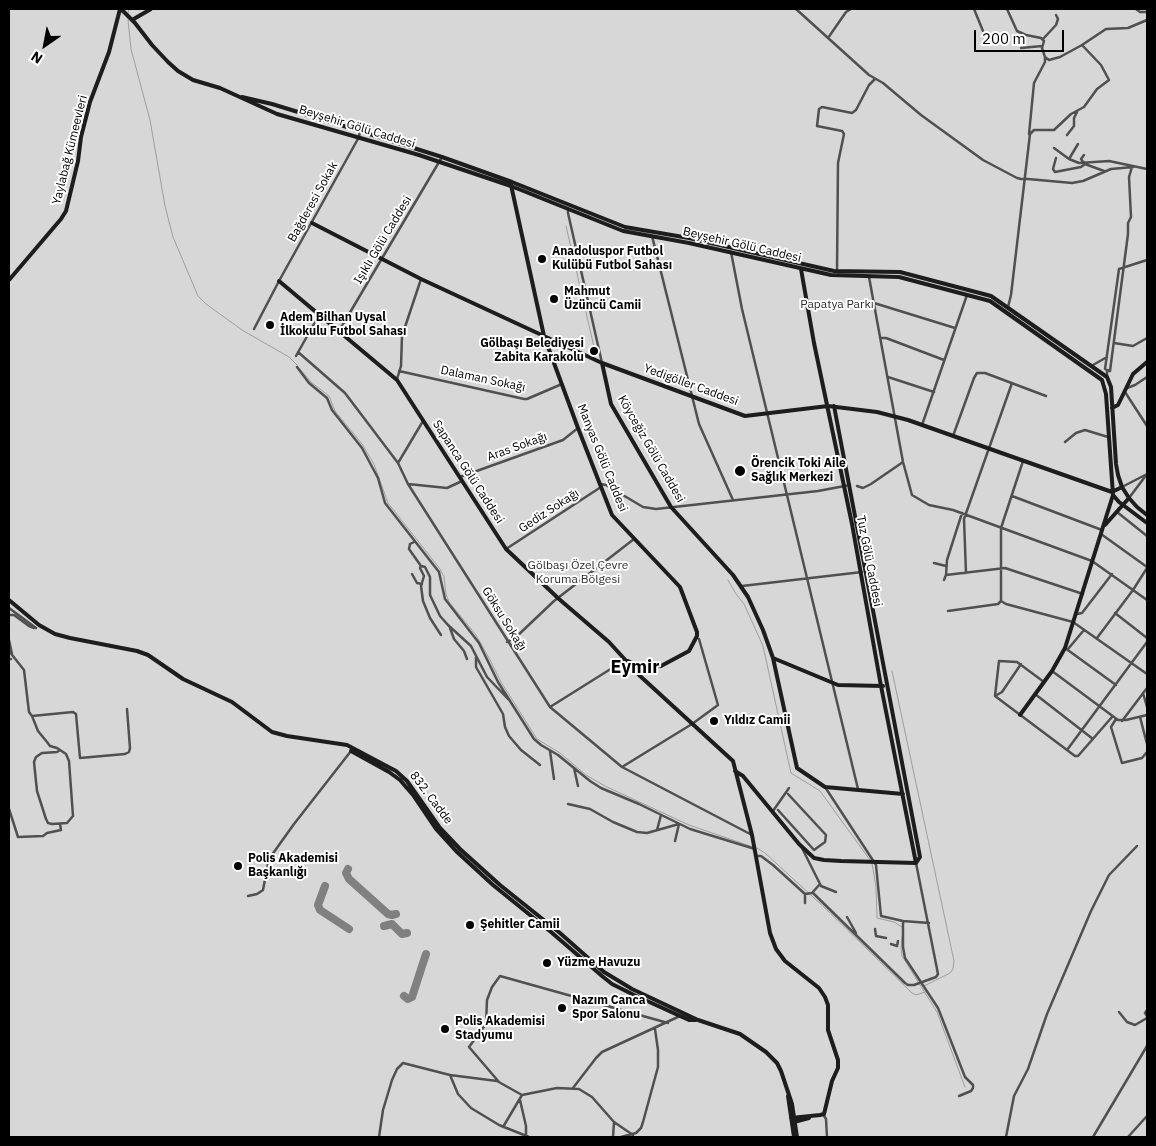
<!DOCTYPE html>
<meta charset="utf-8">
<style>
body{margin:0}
#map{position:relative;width:1156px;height:1146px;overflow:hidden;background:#fff;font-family:"IBM Plex Sans",sans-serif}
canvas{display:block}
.frame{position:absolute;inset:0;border:10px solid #000;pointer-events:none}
.north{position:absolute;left:20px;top:20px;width:50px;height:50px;-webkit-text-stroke:4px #fff;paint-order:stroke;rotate:213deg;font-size:14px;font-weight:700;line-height:20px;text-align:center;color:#000}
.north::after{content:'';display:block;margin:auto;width:18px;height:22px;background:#000;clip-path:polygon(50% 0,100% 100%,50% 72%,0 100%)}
.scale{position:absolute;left:974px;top:30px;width:90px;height:22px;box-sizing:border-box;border:2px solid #000;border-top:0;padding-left:6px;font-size:15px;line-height:18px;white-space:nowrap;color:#000;-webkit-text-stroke:4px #fff;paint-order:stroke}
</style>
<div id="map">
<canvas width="1156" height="1146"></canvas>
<div class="frame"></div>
<div class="north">N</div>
<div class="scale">200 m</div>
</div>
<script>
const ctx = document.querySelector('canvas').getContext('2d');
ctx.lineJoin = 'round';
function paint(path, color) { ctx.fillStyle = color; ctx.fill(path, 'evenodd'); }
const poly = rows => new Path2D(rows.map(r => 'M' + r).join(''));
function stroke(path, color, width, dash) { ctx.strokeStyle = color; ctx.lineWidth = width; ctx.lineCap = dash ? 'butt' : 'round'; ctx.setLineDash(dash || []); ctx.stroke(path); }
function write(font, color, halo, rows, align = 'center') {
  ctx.font = font + ' "IBM Plex Sans",sans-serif'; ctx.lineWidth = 4; ctx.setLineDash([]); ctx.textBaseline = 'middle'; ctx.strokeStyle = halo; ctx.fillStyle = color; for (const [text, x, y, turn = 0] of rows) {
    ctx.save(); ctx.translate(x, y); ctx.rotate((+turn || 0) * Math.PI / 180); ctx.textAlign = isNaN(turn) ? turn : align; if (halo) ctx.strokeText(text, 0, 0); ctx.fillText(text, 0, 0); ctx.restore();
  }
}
paint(poly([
 [9,9,1147,9,1147,1137,9,1137]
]), '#d7d7d7');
stroke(poly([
 [128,13,129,9],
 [128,20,131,49,150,120,165,206,173,237,198,296,206,304,242,330,289,357,298,366],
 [566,226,594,347,591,353],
 [300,369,311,382,329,396,335,411,362,444,374,464,388,503,440,569,444,577,446,594,449,602,476,635,489,658,501,682,537,739,560,753,586,775,605,786,689,825,753,847],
 [728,580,736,594,744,604,763,646,791,773,820,791,870,860],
 [892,671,954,961,953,969,950,973,924,986],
 [757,848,765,853,825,908,912,993,916,995,925,992],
 [872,863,876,887,877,918,894,922,902,927],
 [902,936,901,948,902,956,937,1012,965,1087]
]), '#9e9e9e', 1);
stroke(poly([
 [348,869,346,873,349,879,388,914,392,915,396,914],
 [325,886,318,905,320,910,349,929],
 [384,926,392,924,402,934,407,933],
 [404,996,408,999,412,997,426,954]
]), '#808080', 8);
stroke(poly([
 [796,9,869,75,883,83,921,115,983,160,1017,178,1021,179,1028,179,1072,183,1083,181,1111,169,1133,167],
 [974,9,983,31],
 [1007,9,1017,31,1026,35,1041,38,1044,41,1042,48,1045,57,1045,62,1034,83,1029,134],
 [1136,9,1140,12,1147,12],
 [1013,37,1020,37,1024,34],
 [828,38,846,12,851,9],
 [1043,39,1056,25,1058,19,1056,15],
 [1021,48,1042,46],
 [1045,57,1049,60,1060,57,1082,45,1106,29,1128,28,1147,20],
 [1067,135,1074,126,1074,118,1077,112],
 [1054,148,1069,159,1079,163,1109,161,1147,169],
 [1084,155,1081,159,1084,163],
 [1056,158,1053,169,1055,172,1081,167,1085,164,1104,171],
 [1069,159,1078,144],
 [568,208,568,213,602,363],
 [652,236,699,424,733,500],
 [731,252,742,309,858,789],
 [837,271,838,163,844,134,842,131,817,126,819,109,822,107,852,113,856,110,869,85,875,79],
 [869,277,903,462,912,495,929,505,953,510,1092,561,1147,600],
 [874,303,955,328],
 [1008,307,1011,295,1030,134,1034,130,1054,130,1071,114,1084,107,1097,89,1109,80,1101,65,1082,45],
 [254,329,279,281,359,137,360,131],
 [339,331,442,157],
 [880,338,886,338,944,360],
 [1114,343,1133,346,1147,338],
 [298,352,345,393,398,463,408,484,550,707,622,767,752,835],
 [296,356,319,315],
 [1093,365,1107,357],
 [297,367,309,383,327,398,332,410,362,448,378,478,385,503,439,572,445,599,479,643,498,682,534,739,541,745,558,755,590,781,601,788,639,804,690,829,755,849],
 [1107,370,1110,371,1128,234,1128,223,1131,217,1129,177,1132,167],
 [399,371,524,399,527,399,562,384],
 [1107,376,1107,370,1105,369,1119,269,1147,260],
 [888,377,934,392],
 [397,379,401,366,402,336,421,279],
 [1127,388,1135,385,1147,377],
 [1125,392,1147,426],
 [922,425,967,295],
 [953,436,974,378,977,373,985,373,1046,396],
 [1065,442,1076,433,1085,430,1108,437],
 [398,463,423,421],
 [787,474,796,472],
 [460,477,563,440,578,428],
 [408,484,447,488,462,481],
 [600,484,606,485,643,507,656,509,818,491,850,485],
 [857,486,863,488,871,484,903,462],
 [1122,487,1147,474],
 [1012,496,1102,530],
 [1129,498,1147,474],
 [1117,512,1147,536],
 [1101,534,1147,567],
 [414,542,410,544,409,549,421,566],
 [506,549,601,487],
 [934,563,946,566],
 [966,573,964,519,1012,383],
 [412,574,417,583,422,584],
 [946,575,947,560,962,513],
 [944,580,946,575,1005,568,1083,594],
 [742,586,862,572],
 [1001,601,1006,604,1073,622,1147,674],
 [1001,601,1001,528,1023,461],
 [9,608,36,628],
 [948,611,998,604,1001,601],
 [1115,613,1147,638],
 [1077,614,1082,613,1112,574],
 [9,615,14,615,29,626,34,628],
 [450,628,454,639,464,651,467,659],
 [441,635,430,618,423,601,421,586,424,576,420,568,421,566,425,567,430,577,430,595,440,616,448,625,471,646,487,677,509,700],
 [1097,638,1133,590,1147,568],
 [9,640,12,654],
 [507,642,515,638,554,601,634,539],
 [1065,648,1116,685],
 [1068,649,1084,630],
 [9,651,24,670,29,712,32,716,73,712,76,714,80,758,125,754,129,752,130,748,127,709],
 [476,657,476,667,503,714,505,727,509,736,521,750,540,765],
 [9,659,11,659],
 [1052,671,1118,720,1126,720,1147,715],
 [1044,682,1017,662,999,661,995,696,1075,756,1078,756,1112,717],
 [1143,693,1147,707],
 [1035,694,1093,739],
 [995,696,1002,692,1021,664],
 [550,707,625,660],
 [32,716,38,731,47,742,50,746,57,748,66,754,69,761,73,816,67,823,52,824,48,823,46,819,37,791,34,762,36,757,42,753,57,752,60,750],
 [1140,717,1147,744],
 [1116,719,1111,727,1122,763,1142,758,1147,752],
 [1122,721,1147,688],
 [1067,750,1147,642],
 [550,751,554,779],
 [622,767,692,724,718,705,699,639],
 [574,768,578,786],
 [825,787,876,865,881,916,903,921,929,923],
 [568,804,590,809,613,822,637,832,647,833,679,824,675,841],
 [9,809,18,837,43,836,47,833,61,830,60,824],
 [778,810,814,850,825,842,826,835,788,794],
 [773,811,789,788],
 [657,830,661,815],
 [802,848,821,886,836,892],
 [756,856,761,856,773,865,805,894,812,893,820,884],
 [813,893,905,983,908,985,914,985,936,977,938,974,916,863],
 [805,894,805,903],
 [248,896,257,894,263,890,269,859,294,824,351,751],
 [847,917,856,933],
 [903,921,903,947,905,958,938,1008,965,1077,973,1085,973,1088,971,1091,959,1096],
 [875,929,876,936,886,938],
 [891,944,897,946,898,941],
 [1147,1010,1145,1013,1147,1016],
 [1119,1012,1127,1022,1135,1025,1147,1018],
 [450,1075,497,1081,522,1095,557,1088,579,1089,592,1097,614,1122,633,1135],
 [499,1082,469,1047,486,1024,487,1000,492,987,500,976,668,1023],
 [573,1088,596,1058,602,1052,680,1016],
 [520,1100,526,1126,526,1136],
 [823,1114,826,1119,827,1137],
 [503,1127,522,1095],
 [379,1137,383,1110,392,1080,397,1069,403,1063,450,1075,458,1094,471,1108,499,1125,529,1137],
 [613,1137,614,1122],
 [621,1137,636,1133,641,1128,643,1122,658,1067,658,1050,655,1029],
 [1006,1137,1014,1096,1028,1069,1047,1014,1091,911,1109,875,1137,846],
 [1093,1137,1147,1046],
 [1128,1137,1147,1116]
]), '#505050', 2.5);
stroke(poly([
 [121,9,135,23,152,45,168,62,178,71,193,80,220,88,277,114,419,155,511,186,623,231,689,243,831,275,899,277,990,301,1102,380,1106,394,1113,495,1119,502,1147,523],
 [132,20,151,9],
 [242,97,272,104,360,131,442,157,512,182,625,227,689,238,834,271,900,272,991,296,1107,377,1111,387,1116,464,1118,475,1122,487,1129,498,1137,507,1147,515],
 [511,185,544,336,578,428,612,515,680,587,697,632,697,636,689,651,661,666,640,667,628,661],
 [312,223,421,279,602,363,745,416,828,406,877,412,908,420,1112,492,1122,487],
 [801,269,814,343,852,524,881,686,916,863],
 [9,280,61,219,66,211,78,161,81,137,90,102,109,52,120,9],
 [279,281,397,380,506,549,559,599,609,642,639,675,733,761,752,835,770,933,776,949,785,961,819,988,825,997,828,1005,828,1030,838,1060,838,1068,832,1081,824,1114,820,1115,791,1118],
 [602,363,611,404,671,507,733,575,748,597,763,630,773,658,797,768,825,787,903,794],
 [834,406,920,857,916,863],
 [1112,408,1118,405,1133,374,1147,362],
 [1105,525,1129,498],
 [9,600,39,625,55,634,70,638,137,651,148,655,183,679,232,702,272,732,287,736,347,745,396,771,407,781,440,828,460,849,500,885,560,933,604,972,632,989,698,1020,740,1034,766,1052,777,1063,781,1071,792,1104,797,1137],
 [773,658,838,685,883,686],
 [1020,715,1052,671,1065,648,1113,495],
 [352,750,351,751,389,772,400,780,413,795,436,829,456,851,493,885,551,932,602,976,612,984,634,995,680,1016,689,1020,696,1020],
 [735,771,743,776,799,844,814,858,824,860,841,861,916,863],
 [788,1096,794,1137],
 [794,1122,809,1118]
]), '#1d1d1d', 4);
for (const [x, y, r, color] of [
 [542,259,5,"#000"],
 [554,299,5,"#000"],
 [270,325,5,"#000"],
 [594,351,5,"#000"],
 [740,471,6,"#000"],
 [714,721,5,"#000"],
 [238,866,5,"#000"],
 [470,925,5,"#000"],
 [547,963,5,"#000"],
 [562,1008,5,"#000"],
 [445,1029,5,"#000"]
]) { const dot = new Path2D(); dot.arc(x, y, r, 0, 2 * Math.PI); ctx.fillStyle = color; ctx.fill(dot); stroke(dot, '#fff', 2); }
write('12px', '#000', '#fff', [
 ["Beyşehir Gölü Caddesi",357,127,17],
 ["Yaylabağ Kümeevleri",70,150,-76],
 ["Bağderesi Sokak",313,202,-61],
 ["Işıklı Gölü Caddesi",383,240,-59],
 ["Beyşehir Gölü Caddesi",742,245,13],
 ["Dalaman Sokağı",483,379,12],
 ["Yedigöller Caddesi",691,385,20],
 ["Aras Sokağı",517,447,-20],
 ["Köyceğiz Gölü Caddesi",651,449,60],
 ["Manyas Gölü Caddesi",602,458,68],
 ["Sapanca Gölü Caddesi",468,472,57],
 ["Gediz Sokağı",549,511,-33],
 ["Tuz Gölü Caddesi",869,561,79],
 ["Göksu Sokağı",504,619,58],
 ["832. Cadde",431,798,53]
]);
write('bold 12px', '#000', '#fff', [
 ["Anadoluspor Futbol",552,252],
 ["Kulübü Futbol Sahası",552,266],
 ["Mahmut",564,292],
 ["Üzüncü Camii",564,306],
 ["Adem Bilhan Uysal",280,318],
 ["İlkokulu Futbol Sahası",280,332],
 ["Gölbaşı Belediyesi",584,344,"right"],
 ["Zabita Karakolu",584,358,"right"],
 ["Örencik Toki Aile",751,464],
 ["Sağlık Merkezi",751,478],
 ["Yıldız Camii",724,721],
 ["Polis Akademisi",248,859],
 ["Başkanlığı",248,873],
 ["Şehitler Camii",480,925],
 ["Yüzme Havuzu",557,963],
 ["Nazım Canca",572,1001],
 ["Spor Salonu",572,1015],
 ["Polis Akademisi",455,1022],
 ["Stadyumu",455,1036]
], 'left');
write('12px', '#2e2e2e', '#fff', [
 ["Papatya Parkı",837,305],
 ["Gölbaşı Özel Çevre",578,566],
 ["Koruma Bölgesi",578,580]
]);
write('bold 18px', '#000', '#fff', [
 ["Eymir",635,668]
]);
</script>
